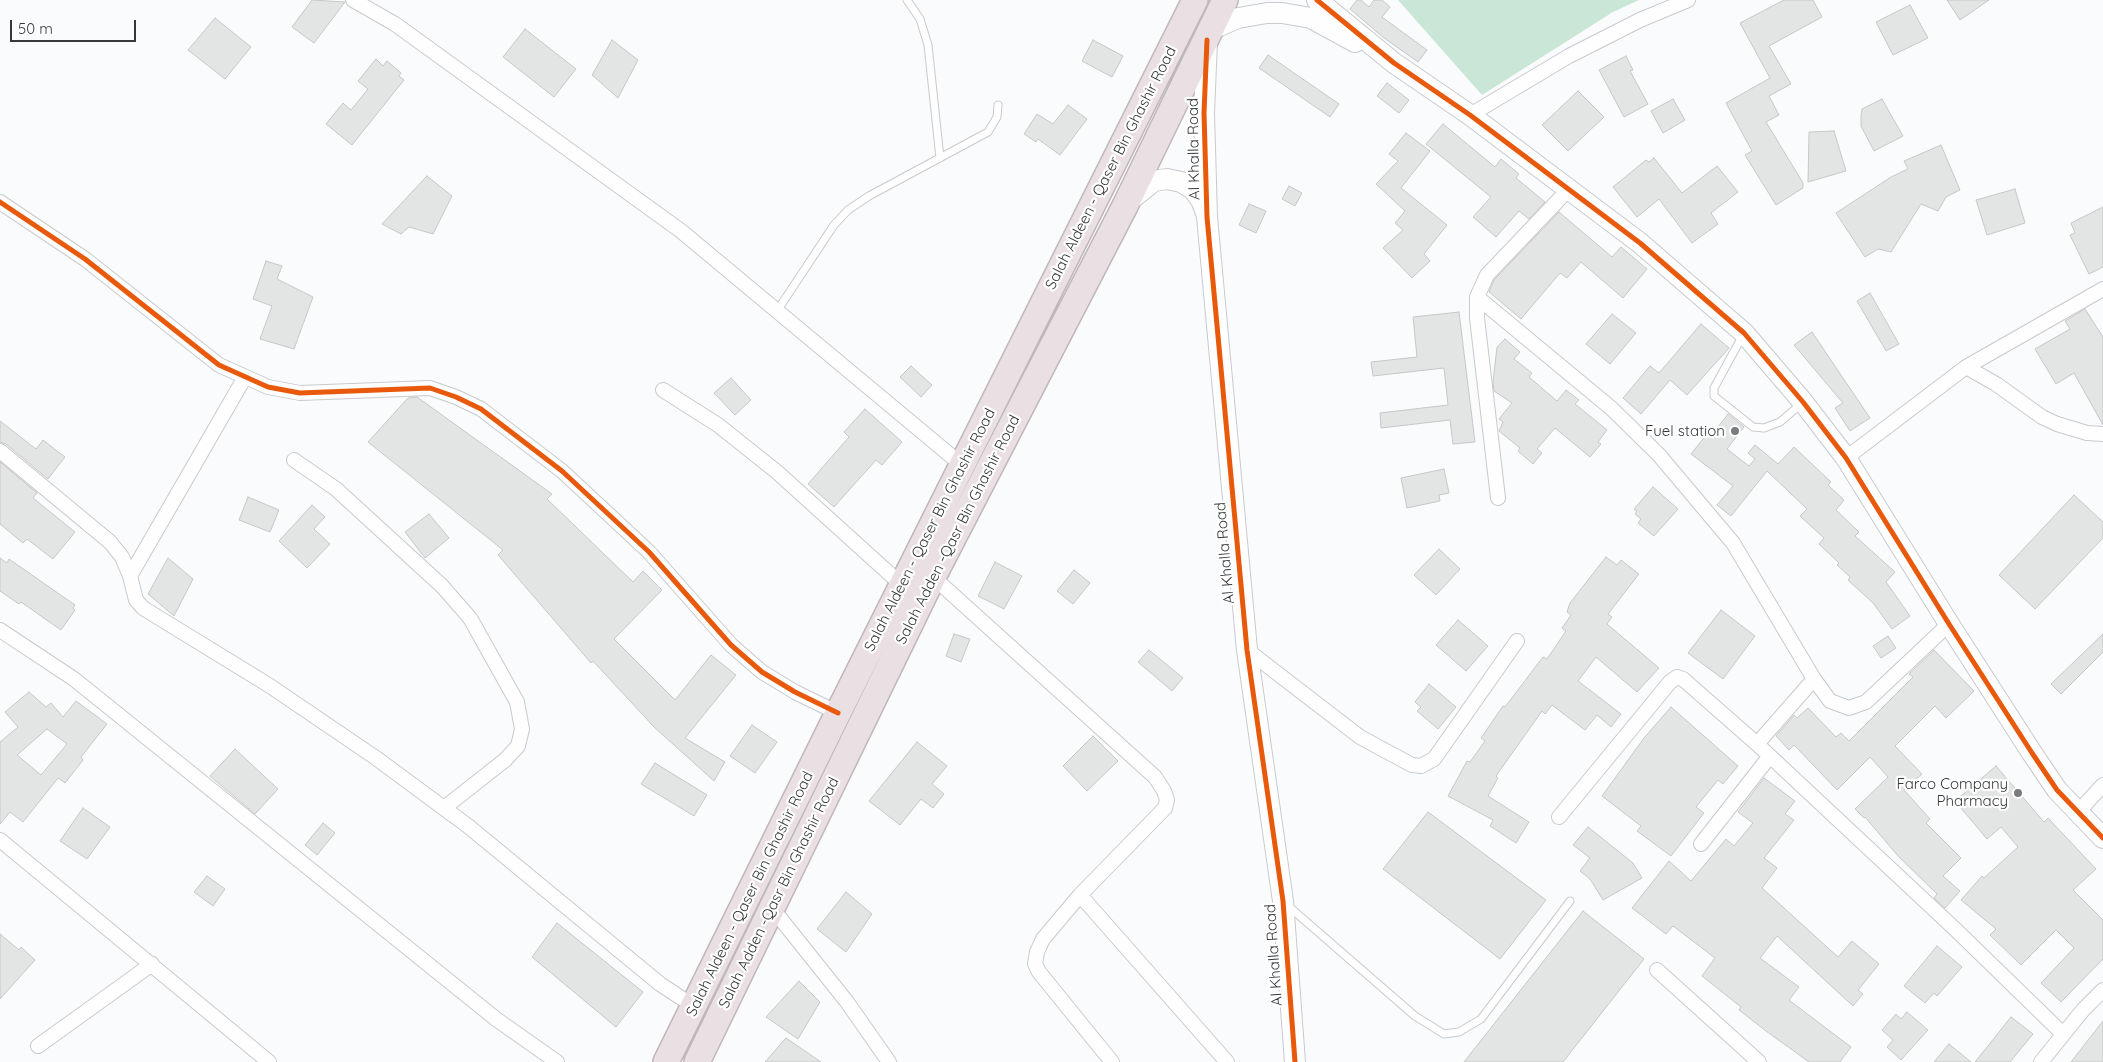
<!DOCTYPE html>
<style>
body{margin:0}
#map{position:relative;width:2103px;height:1062px;overflow:hidden;background:#f9fbfd;font-family:Quicksand,sans-serif}
canvas{display:block}
.scale{position:absolute;left:10px;top:20px;width:126px;height:22px;box-sizing:border-box;border:2px solid #35383b;border-top:0;padding-left:6px;font-size:15px;line-height:18px;white-space:nowrap;color:#35383b;-webkit-text-stroke:4px #fff;paint-order:stroke}
</style>
<div id="map">
<canvas width="2103" height="1062"></canvas>
<div class="scale">50 m</div>
</div>
<script>
const ctx = document.querySelector('canvas').getContext('2d');
ctx.lineJoin = 'round';
function paint(path, color) { ctx.fillStyle = color; ctx.fill(path, 'evenodd'); }
const poly = rows => new Path2D(rows.map(r => 'M' + r).join(''));
function stroke(path, color, width, dash) { ctx.strokeStyle = color; ctx.lineWidth = width; ctx.lineCap = dash ? 'butt' : 'round'; ctx.setLineDash(dash || []); ctx.stroke(path); }
function write(font, color, halo, rows, align = 'center') {
  ctx.font = font + ' Quicksand,sans-serif'; ctx.lineWidth = 4.5; ctx.setLineDash([]); ctx.textBaseline = 'middle'; ctx.strokeStyle = halo; ctx.fillStyle = color; for (const [text, x, y, turn = 0] of rows) {
    ctx.save(); ctx.translate(x, y); ctx.rotate((+turn || 0) * Math.PI / 180); ctx.textAlign = isNaN(turn) ? turn : align; if (halo) ctx.strokeText(text, 0, 0); ctx.fillText(text, 0, 0); ctx.restore();
  }
}
paint(poly([
 [1398,0,1639,0,1613,12,1482,95]
]), '#c9e6d6');
const building = poly([
 [312,0,345,2,314,43,292,27,312,0],
 [1357,0,1361,0,1369,7,1374,0,1382,0,1390,7,1382,17,1427,50,1418,62,1384,38,1350,9,1357,0],
 [1784,0,1813,0,1822,17,1769,46,1791,84,1769,96,1779,115,1766,122,1803,183,1803,188,1776,205,1745,155,1752,151,1726,103,1770,78,1740,23,1784,0],
 [1947,0,1989,0,1960,20,1947,0],
 [1910,5,1928,38,1893,55,1876,22,1910,5],
 [215,18,251,47,225,79,188,50,215,18],
 [525,29,576,69,554,97,503,57,525,29],
 [612,40,638,60,618,98,592,75,612,40],
 [1093,40,1123,56,1112,77,1082,61,1093,40],
 [1268,55,1339,104,1330,117,1259,68,1268,55],
 [1626,56,1633,70,1630,71,1648,104,1624,117,1599,70,1626,56],
 [376,59,383,66,387,61,401,73,399,76,404,80,352,145,326,124,343,103,351,110,368,89,358,81,376,59],
 [1387,83,1409,100,1399,113,1377,96,1387,83],
 [1578,91,1604,117,1568,151,1542,125,1578,91],
 [1673,99,1685,120,1663,133,1651,111,1673,99],
 [1882,99,1903,136,1874,151,1861,126,1861,116,1862,109,1882,99],
 [1068,105,1087,119,1060,155,1038,139,1036,142,1024,134,1037,114,1053,124,1068,105],
 [1443,124,1495,167,1501,159,1519,174,1516,178,1545,202,1529,219,1519,211,1496,237,1473,217,1491,197,1426,144,1443,124],
 [1834,131,1846,171,1808,182,1809,132,1834,131],
 [1406,133,1430,151,1401,188,1447,225,1424,254,1430,261,1412,278,1383,248,1403,230,1395,223,1405,211,1376,184,1398,161,1389,154,1406,133],
 [1941,145,1960,190,1946,197,1938,211,1921,204,1891,252,1878,249,1865,257,1836,213,1891,177,1908,169,1904,161,1941,145],
 [1654,158,1682,193,1717,166,1738,192,1711,213,1718,224,1692,243,1659,199,1637,217,1613,187,1646,160,1649,162,1654,158],
 [427,176,452,196,433,234,409,227,401,234,382,224,427,176],
 [1289,186,1302,193,1295,206,1282,199,1289,186],
 [2015,189,2025,223,1987,235,1976,200,2015,189],
 [1249,204,1266,211,1256,233,1239,225,1249,204],
 [2103,207,2103,267,2089,274,2070,235,2075,233,2071,223,2103,207],
 [1559,212,1612,257,1621,247,1647,269,1623,298,1581,262,1567,278,1560,273,1521,319,1489,292,1494,280,1559,212],
 [266,261,282,266,277,279,313,297,294,349,260,339,272,306,253,299,266,261],
 [1870,293,1899,344,1886,351,1857,301,1870,293],
 [2085,309,2103,337,2103,425,2074,373,2056,384,2035,349,2070,329,2065,321,2085,309],
 [1459,312,1475,442,1453,444,1450,420,1381,428,1380,413,1448,405,1444,368,1373,376,1371,362,1417,357,1413,317,1459,312],
 [1612,314,1636,333,1610,364,1586,344,1612,314],
 [1701,324,1729,348,1687,395,1670,380,1641,414,1623,398,1650,366,1659,373,1701,324],
 [1812,332,1870,418,1850,431,1835,408,1843,403,1794,345,1812,332],
 [1505,339,1520,352,1514,359,1532,373,1529,377,1557,401,1566,390,1579,400,1575,404,1607,430,1598,442,1601,444,1590,457,1555,428,1537,449,1542,453,1533,464,1518,451,1520,448,1499,431,1503,422,1499,419,1512,403,1494,391,1493,382,1497,347,1505,339],
 [911,366,932,385,921,397,900,377,911,366],
 [731,378,751,400,735,415,714,393,731,378],
 [417,397,552,494,547,499,633,582,643,571,662,590,614,639,675,700,711,655,736,675,685,738,725,762,714,781,654,727,593,661,591,663,498,555,503,550,368,442,408,398,417,397],
 [865,409,902,442,882,465,876,460,834,507,808,484,849,437,844,432,865,409],
 [1728,414,1744,427,1727,449,1749,466,1755,459,1748,453,1755,445,1778,464,1794,447,1831,482,1828,485,1844,500,1836,510,1859,532,1855,536,1895,572,1886,582,1910,616,1892,629,1873,603,1848,580,1850,577,1837,565,1839,563,1819,544,1824,538,1800,516,1807,509,1767,471,1731,516,1717,505,1733,486,1691,454,1707,434,1711,436,1728,414],
 [0,421,36,449,43,440,65,457,48,479,6,444,0,442,0,421],
 [0,462,37,493,33,498,75,532,53,559,27,539,23,543,0,524,0,462],
 [1444,469,1449,493,1439,495,1440,501,1407,508,1401,478,1444,469],
 [1653,487,1678,509,1654,536,1638,523,1641,519,1635,514,1637,511,1634,509,1653,487],
 [2074,495,2103,522,2103,538,2035,609,1999,575,2074,495],
 [248,497,279,510,270,532,239,520,248,497],
 [312,505,325,517,314,529,330,544,307,568,279,541,312,505],
 [429,514,449,538,425,558,405,532,429,514],
 [1439,549,1460,569,1436,595,1414,575,1439,549],
 [1606,557,1617,565,1621,560,1639,574,1608,614,1612,617,1607,624,1659,668,1637,692,1596,657,1578,681,1621,714,1611,727,1597,715,1585,730,1552,705,1545,714,1542,711,1496,776,1498,778,1488,796,1529,822,1516,843,1490,826,1493,820,1448,796,1467,761,1470,762,1485,741,1481,738,1503,706,1505,707,1543,657,1547,659,1566,631,1562,628,1571,615,1567,612,1570,603,1606,557],
 [0,558,7,563,9,559,75,605,73,608,75,610,61,630,21,602,19,604,0,591,0,558],
 [168,558,193,579,174,616,148,594,168,558],
 [995,562,1022,576,1004,609,978,596,995,562],
 [1074,570,1090,583,1073,604,1057,591,1074,570],
 [1721,610,1755,636,1723,679,1688,653,1721,610],
 [1458,620,1488,646,1466,671,1436,645,1458,620],
 [954,634,970,639,961,662,946,656,954,634],
 [2103,634,2103,652,2061,694,2051,684,2103,634],
 [1888,636,1896,648,1881,658,1873,646,1888,636],
 [1149,650,1183,678,1172,691,1138,662,1149,650],
 [1934,650,1974,691,1946,718,1935,706,1895,746,1922,774,1904,790,1930,819,1926,823,1961,858,1943,876,1960,891,1945,908,1934,898,1937,894,1898,856,1865,817,1864,818,1855,809,1888,777,1870,757,1837,790,1794,745,1789,750,1776,736,1794,715,1797,718,1808,708,1836,737,1841,733,1849,741,1913,677,1909,674,1934,650],
 [1429,684,1456,707,1438,729,1417,711,1421,707,1415,702,1429,684],
 [29,692,46,707,51,703,63,717,76,701,107,724,81,757,83,760,65,783,58,778,23,822,10,812,0,824,0,742,18,727,5,712,29,692],
 [47,729,67,744,41,775,17,755,47,729],
 [1671,707,1738,766,1723,784,1718,780,1696,807,1704,813,1671,856,1637,831,1641,826,1602,796,1644,738,1671,707],
 [752,725,777,742,755,773,730,756,752,725],
 [1093,736,1118,761,1087,791,1063,766,1093,736],
 [917,742,947,766,932,784,944,794,933,808,921,799,900,825,869,801,917,742],
 [235,749,278,789,255,814,210,776,235,749],
 [655,763,707,795,694,816,641,784,655,763],
 [1996,766,2044,822,2048,818,2096,869,2073,890,2103,920,2103,959,2061,1002,2041,983,2074,948,2056,930,2021,965,1990,935,1996,929,1961,900,1982,876,1984,878,2018,847,2001,827,1987,839,1955,801,1996,766],
 [1764,778,1795,801,1785,814,1794,820,1764,858,1777,868,1762,888,1838,957,1852,941,1879,964,1858,990,1863,994,1853,1006,1777,936,1760,958,1799,987,1789,1000,1851,1047,1840,1062,1809,1062,1766,1031,1739,1010,1741,1007,1702,976,1715,958,1673,926,1666,934,1632,908,1669,861,1691,881,1726,839,1734,846,1753,823,1738,812,1764,778],
 [83,808,110,827,87,859,60,841,83,808],
 [1428,812,1546,900,1500,959,1383,869,1428,812],
 [323,823,335,833,317,855,305,845,323,823],
 [1588,827,1633,863,1642,878,1603,900,1590,879,1580,871,1590,858,1573,845,1588,827],
 [207,876,225,889,213,906,194,892,207,876],
 [846,892,872,914,846,952,817,929,846,892],
 [1583,911,1644,959,1563,1062,1464,1062,1583,911],
 [557,923,643,992,616,1027,532,957,557,923],
 [0,934,19,950,21,947,35,960,0,999,0,934],
 [1937,946,1962,967,1937,996,1934,993,1925,1003,1904,986,1937,946],
 [799,981,820,1002,798,1039,766,1017,799,981],
 [1907,1012,1928,1030,1901,1060,1887,1047,1893,1040,1882,1030,1896,1014,1901,1019,1907,1012],
 [2011,1017,2033,1034,2010,1062,1975,1062,2011,1017],
 [2103,1021,2103,1062,2071,1062,2103,1021],
 [786,1038,821,1062,765,1062,786,1038],
 [1949,1044,1971,1062,1934,1062,1949,1044]
]);
paint(building, '#e3e4e4');
stroke(building, '#c8c7c8', 1);
const lane = poly([
 [907,0,920,19,928,45,940,158],
 [777,311,834,225,848,210,869,196,988,132,997,117,998,105],
 [1743,335,1714,388,1714,396,1753,427,1764,428,1780,422,1801,404],
 [1287,905,1415,1016,1444,1034,1459,1032,1481,1019,1570,901]
]);
const street = poly([
 [353,0,395,24,681,231,962,465],
 [1470,115,1569,56,1640,20,1688,0],
 [0,202,85,259,219,365,268,387,300,393,430,388,456,397,481,409,562,471,649,552,731,645,762,672,795,692,838,713],
 [1477,297,1611,408,1659,455,1733,543,1814,679,1830,701,1849,708,1866,702,1949,624],
 [1966,367,1996,384,2042,417,2057,424,2087,433,2103,434],
 [663,390,718,425,777,472,902,585],
 [0,451,110,542,122,557,130,576,136,600,143,608,270,686,376,758,468,826,660,984,695,1007],
 [1846,458,1966,367,2103,289],
 [294,460,336,489,442,586,470,618,517,702,522,729,518,746,505,760,444,808],
 [1498,498,1477,318,1477,297,1487,275,1569,189],
 [130,576,245,377],
 [933,577,1155,777,1164,791,1167,800,1165,808,1080,895,1043,939,1037,952,1035,964,1039,972,1112,1062],
 [0,630,74,679,496,1019,557,1062],
 [1247,650,1360,737,1412,765,1421,766,1434,759,1517,641],
 [1757,744,1814,679],
 [2078,812,2103,785],
 [1559,817,1670,682,1677,677,1683,679,1757,744,1956,930,2063,1034],
 [0,840,269,1062],
 [1701,844,1770,756],
 [1080,895,1227,1062],
 [772,908,847,1002,889,1062],
 [1657,970,1759,1062],
 [38,1046,152,964],
 [2041,1062,2083,1010,2103,990]
]);
const secondary = poly([
 [1317,0,1394,63,1470,115,1640,243,1744,333,1803,402,1846,458,1949,624,2032,753,2057,790,2103,838],
 [1210,30,1238,18,1267,13,1282,13,1311,18,1355,42],
 [1207,41,1204,113,1207,217,1247,650,1283,901,1295,1062],
 [1129,201,1154,181,1167,179,1181,182,1193,189,1201,200,1206,213]
]);
const highway = poly([
 [666,1062,838,713,1195,0],
 [697,1062,933,577,1125,206,1225,0]
]);
stroke(lane, '#c8cacd', 9);
stroke(street, '#c8cacd', 16);
stroke(secondary, '#c8cacd', 22);
stroke(highway, '#c0b7bb', 28);
stroke(lane, '#fefeff', 7);
stroke(street, '#fefeff', 14);
stroke(secondary, '#fefeff', 20);
stroke(highway, '#eae0e4', 25);
stroke(poly([
 [1317,0,1394,63,1470,115,1640,243,1744,333,1803,402,1846,458,1949,624,2032,753,2057,790,2103,838],
 [1207,40,1204,113,1207,217,1247,650,1283,901,1295,1062],
 [0,202,85,259,219,365,268,387,300,393,430,388,456,397,481,409,562,471,649,552,731,645,762,672,795,692,838,713]
]), '#e8590c', 5);
for (const [x, y, r, color] of [
 [1735,431,5,"#7a7c7f"],
 [2018,793,5,"#7a7c7f"]
]) { const dot = new Path2D(); dot.arc(x, y, r, 0, 2 * Math.PI); ctx.fillStyle = color; ctx.fill(dot); stroke(dot, '#fff', 2); }
write('15px', '#35383b', '#fff', [
 ["Al Khalla Road",1194,149,-91],
 ["Salah Aldeen - Qaser Bin Ghashir Road",1111,168,-63],
 ["Salah Aldeen - Qaser Bin Ghashir Road",930,530,-63],
 ["Salah Adden -Qasr Bin Ghashir Road",958,530,-63],
 ["Al Khalla Road",1225,553,-95],
 ["Salah Adden -Qasr Bin Ghashir Road",779,893,-64],
 ["Salah Aldeen - Qaser Bin Ghashir Road",750,894,-64],
 ["Al Khalla Road",1274,955,-94]
]);
write('15px', '#35383b', '#fff', [
 ["Fuel station",1725,431],
 ["Farco Company",2008,784],
 ["Pharmacy",2008,801]
], 'right');
</script>
